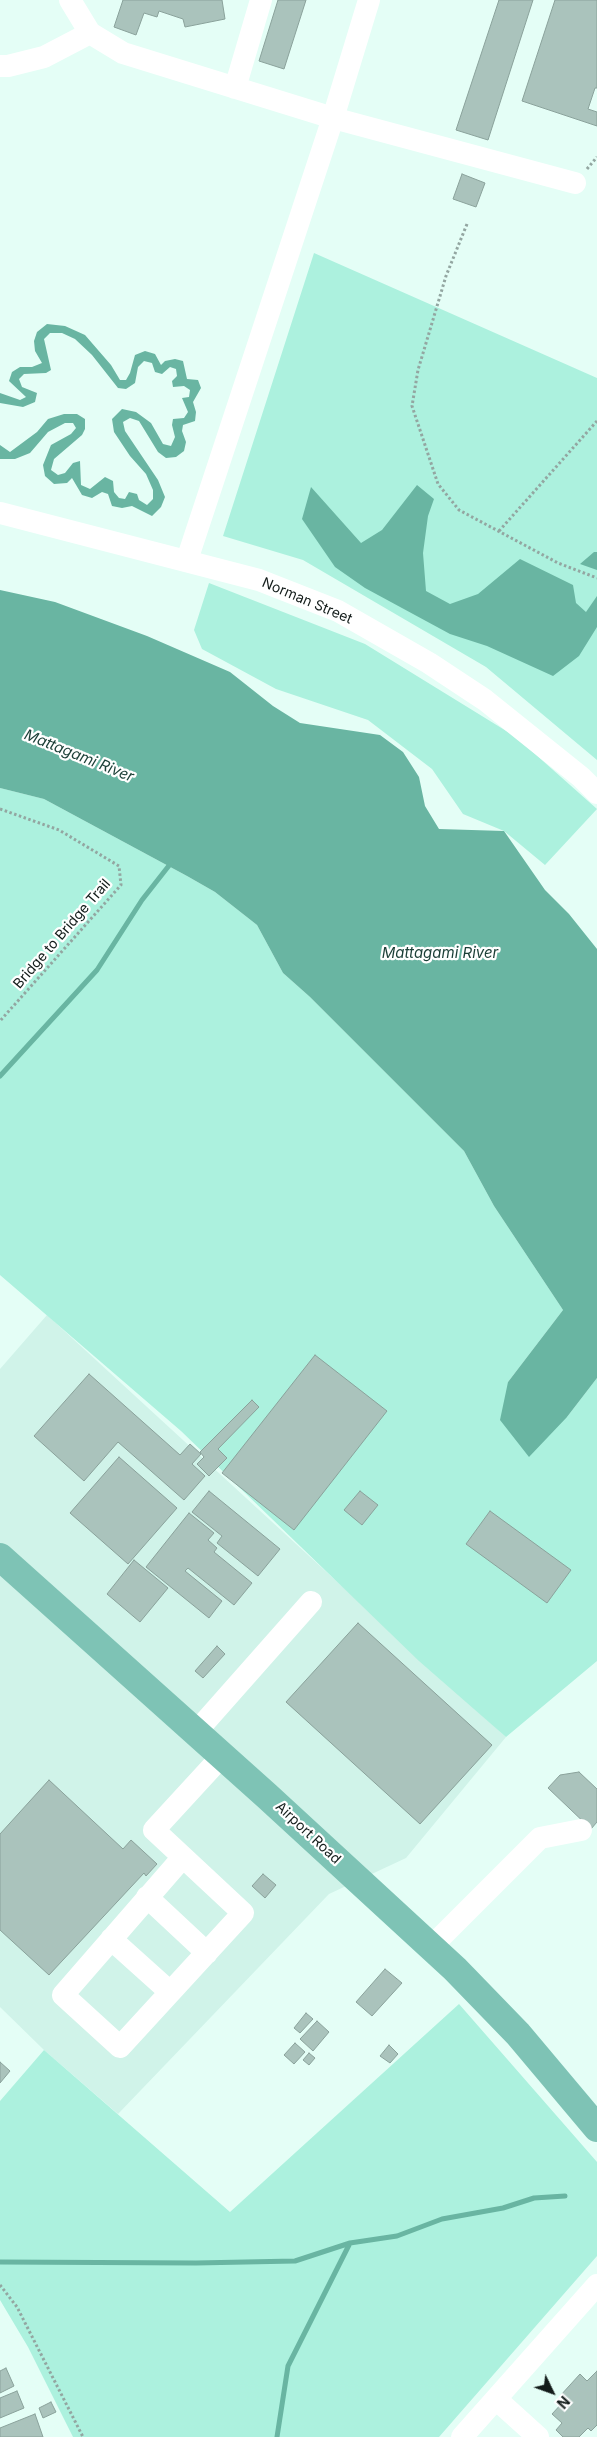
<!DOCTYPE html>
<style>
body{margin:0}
#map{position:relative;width:597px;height:2437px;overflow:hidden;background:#e4fef6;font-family:Inter,sans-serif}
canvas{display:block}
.north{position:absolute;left:527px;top:2367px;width:50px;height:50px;-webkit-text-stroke:4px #fff;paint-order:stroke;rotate:132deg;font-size:14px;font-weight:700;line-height:20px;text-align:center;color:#131c1a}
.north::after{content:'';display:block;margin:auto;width:18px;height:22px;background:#131c1a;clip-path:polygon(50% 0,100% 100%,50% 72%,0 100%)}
</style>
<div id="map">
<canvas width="597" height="2437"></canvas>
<div class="north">N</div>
</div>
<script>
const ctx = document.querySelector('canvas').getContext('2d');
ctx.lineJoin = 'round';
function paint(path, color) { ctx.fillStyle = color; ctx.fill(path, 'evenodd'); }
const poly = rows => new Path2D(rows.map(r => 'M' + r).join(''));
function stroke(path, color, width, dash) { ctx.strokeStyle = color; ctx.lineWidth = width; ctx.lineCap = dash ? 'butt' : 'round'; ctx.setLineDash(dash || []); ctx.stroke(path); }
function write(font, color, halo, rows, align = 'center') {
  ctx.font = font + ' Inter,sans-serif'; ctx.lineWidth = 4.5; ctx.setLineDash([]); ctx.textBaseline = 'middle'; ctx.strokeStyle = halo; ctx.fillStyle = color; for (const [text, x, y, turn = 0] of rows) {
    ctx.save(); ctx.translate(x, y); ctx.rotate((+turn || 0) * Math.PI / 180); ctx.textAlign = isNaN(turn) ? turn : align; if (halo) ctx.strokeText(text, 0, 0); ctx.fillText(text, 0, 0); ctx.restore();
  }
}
paint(poly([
 [47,1315,506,1737,406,1858,329,1894,118,2114,44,2050,0,2007,0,1369]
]), '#d0f3e9');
paint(poly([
 [314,253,597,378,597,760,486,667,303,560,223,536],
 [209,583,365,644,516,737,597,809,545,865,504,831,463,814,432,769,368,720,276,689,202,649,194,630],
 [0,788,44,799,187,876,215,892,257,925,283,973,310,997,464,1151,494,1206,563,1310,508,1382,567,1417,597,1378,597,1661,506,1737,419,1661,181,1431,0,1275],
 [459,2004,597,2162,597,2256,439,2437,73,2437,28,2347,0,2300,0,2101,44,2050,230,2212]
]), '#acf1de');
paint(poly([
 [47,324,65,326,85,335,111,365,120,380,126,380,130,373,135,355,145,351,155,354,161,365,165,361,175,359,183,361,187,379,198,380,201,388,193,402,196,412,195,421,183,425,182,431,186,442,184,451,176,457,166,458,158,452,139,421,130,418,123,422,125,431,158,480,165,497,161,507,152,516,132,506,122,508,112,506,108,494,102,492,92,498,82,495,72,478,67,483,54,484,45,476,43,465,51,445,71,434,76,428,73,423,65,423,48,432,30,453,15,459,0,459,0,445,10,452,37,432,48,419,64,414,77,414,85,419,85,429,82,435,54,459,51,470,58,475,65,473,73,463,80,461,81,485,90,489,105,477,113,481,114,492,119,498,125,499,129,492,137,494,139,500,147,505,153,499,153,490,146,474,130,456,114,432,112,419,122,409,136,412,151,423,163,444,171,446,175,437,172,425,173,419,184,418,188,412,182,398,189,397,190,390,184,386,173,387,172,381,177,376,176,369,170,367,162,374,155,372,152,363,144,361,138,367,135,383,126,389,118,388,92,355,75,339,62,333,50,333,44,339,51,370,46,373,24,374,19,379,22,387,37,393,35,402,23,407,0,403,0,393,20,400,26,397,9,381,12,372,20,367,32,367,42,363,35,351,34,341,37,332],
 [417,485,434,499,428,516,423,553,426,591,450,604,478,594,520,559,573,585,576,603,586,612,597,596,597,627,579,656,553,676,487,646,450,634,365,588,335,567,302,519,311,487,361,543,382,530],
 [594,552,597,552,597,570,580,564],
 [0,590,55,602,147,636,230,672,273,706,300,723,380,735,403,752,419,777,425,806,439,829,504,831,545,890,569,914,597,949,597,1378,567,1417,529,1457,500,1420,508,1382,563,1310,494,1206,464,1151,310,997,283,973,257,925,215,892,187,876,44,799,0,788]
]), '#69b5a2');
stroke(poly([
 [0,1076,97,970,142,900,171,863],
 [0,2262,196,2263,295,2261,350,2243,397,2236,442,2219,503,2208,534,2198,565,2196],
 [277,2437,288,2366,350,2243]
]), '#69b5a2', 5);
const building = poly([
 [123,0,222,0,225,19,185,27,183,19,159,11,157,17,144,13,136,35,114,27,123,0],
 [278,0,306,0,284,69,259,61,278,0],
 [499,0,533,0,488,140,456,130,499,0],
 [555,0,597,0,597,88,595,88,588,109,597,112,597,126,522,101,555,0],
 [462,174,485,183,476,207,453,199,462,174],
 [315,1355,387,1411,294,1530,222,1473,315,1355],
 [89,1374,180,1455,190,1444,201,1454,192,1464,205,1476,184,1500,118,1442,84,1481,34,1436,89,1374],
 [252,1400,259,1407,218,1449,227,1458,209,1476,197,1464,204,1457,200,1452,252,1400],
 [119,1457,177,1508,128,1564,70,1513,119,1457],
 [209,1491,280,1549,258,1576,217,1543,222,1536,192,1512,209,1491],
 [360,1491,378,1505,362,1525,344,1510,360,1491],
 [490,1511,571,1570,547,1603,466,1544,490,1511],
 [189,1513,214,1533,208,1540,217,1548,214,1552,252,1583,234,1605,188,1568,185,1571,222,1601,209,1618,146,1567,189,1513],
 [134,1560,168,1588,140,1622,107,1594,134,1560],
 [358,1623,492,1745,420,1824,286,1702,358,1623],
 [217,1646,225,1654,203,1678,195,1671,217,1646],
 [579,1772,597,1789,597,1822,591,1829,548,1788,560,1775,579,1772],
 [49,1780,123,1849,131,1840,157,1864,146,1876,144,1873,49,1975,0,1930,0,1834,49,1780],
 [263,1874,276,1885,265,1898,252,1886,263,1874],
 [385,1969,402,1983,372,2016,356,2002,385,1969],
 [306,2013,313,2019,300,2033,294,2028,306,2013],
 [317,2021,329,2032,313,2051,300,2039,317,2021],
 [295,2043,305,2052,294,2064,284,2055,295,2043],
 [389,2045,398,2054,390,2063,380,2056,389,2045],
 [309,2053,315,2058,309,2065,303,2060,309,2053],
 [0,2062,10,2071,0,2083,0,2062],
 [6,2368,14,2386,0,2393,0,2371,6,2368],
 [597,2371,597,2425,591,2431,588,2428,579,2437,563,2437,556,2430,562,2423,552,2414,564,2401,560,2396,580,2374,587,2381,597,2371],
 [17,2391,24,2408,0,2418,0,2398,17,2391],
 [51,2402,56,2412,43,2418,39,2408,51,2402],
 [35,2414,43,2437,0,2437,0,2428,35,2414]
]);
paint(building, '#aac3bc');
stroke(building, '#8aa29b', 1);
stroke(poly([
 [587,169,597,157],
 [467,224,446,276,418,370,412,406,438,484,459,510,558,563,597,578],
 [499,531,597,421],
 [0,809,59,830,119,866,121,885,0,1021],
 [0,2285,17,2307,83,2437]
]), '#93a6a1', 3, [2.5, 2.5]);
stroke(poly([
 [70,0,90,33,123,53,333,118,187,560],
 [369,0,333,118,575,183],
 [0,66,8,66,44,57,90,33],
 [235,88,261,0],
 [0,513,259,580,338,611,429,663,485,700,581,777,597,793],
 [196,1732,311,1602],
 [183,1857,63,1995,120,2047,243,1913,183,1857,154,1830,222,1756],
 [147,1897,207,1953],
 [111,1939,170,1992],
 [431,1947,540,1838,581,1830],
 [496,2399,538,2437],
 [462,2437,597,2285]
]), '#fff', 22);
stroke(poly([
 [0,1557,267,1796,455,1969,518,2034,597,2128]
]), '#7ec3b5', 28);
write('14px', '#131c1a', '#fff', [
 ["Norman Street",307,601,23],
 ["Bridge to Bridge Trail",62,934,-49],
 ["Airport Road",308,1833,43]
]);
write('italic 15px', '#1b3f37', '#fff', [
 ["Mattagami River",79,756,22],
 ["Mattagami River",440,953]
]);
</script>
